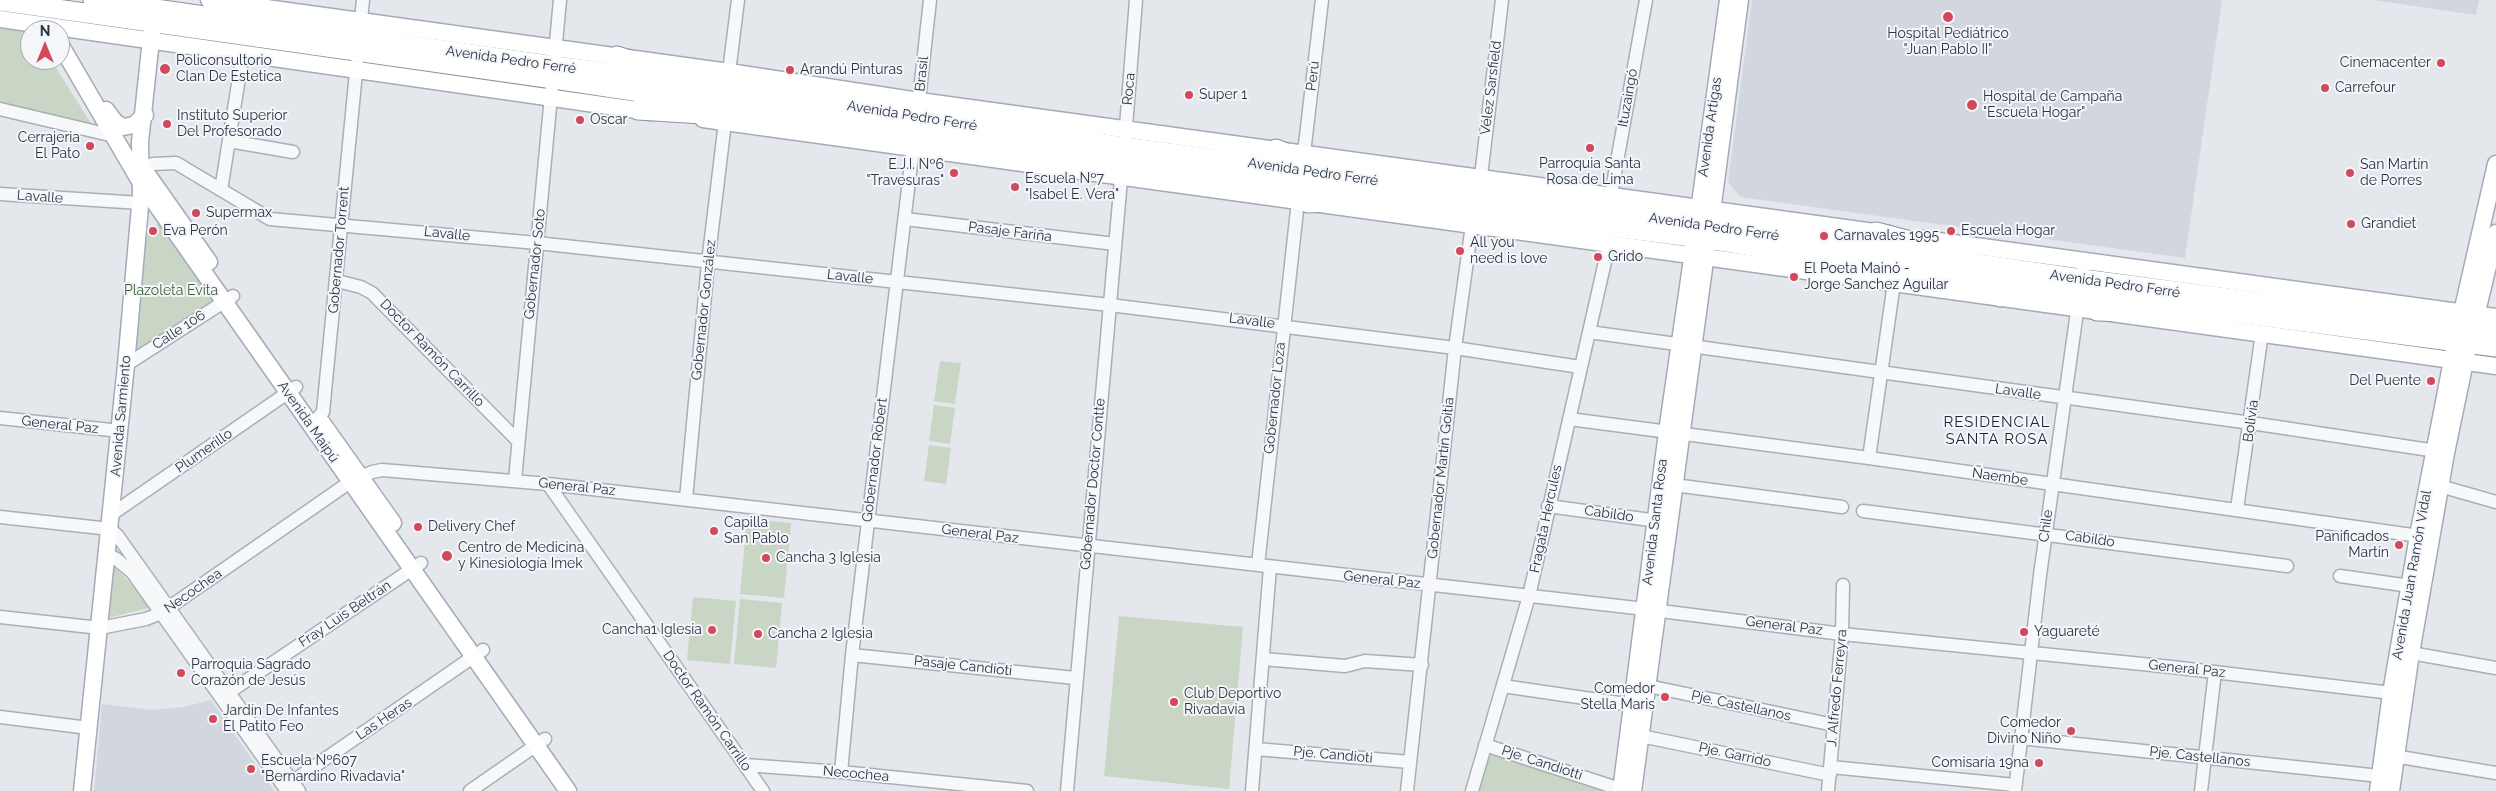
<!DOCTYPE html>
<meta charset="utf-8">
<style>
body{margin:0}
#map{position:relative;width:2496px;height:791px;overflow:hidden;background:#e4e7ec;font-family:Raleway,sans-serif}
canvas{display:block}
.north{position:absolute;left:20px;top:20px;width:50px;height:50px;box-sizing:border-box;background:#f4f6f9;border:1px solid #a4a8b1;border-radius:50%;rotate:0deg;font-size:14px;font-weight:700;line-height:20px;text-align:center;color:#2b3445}
.north::after{content:'';display:block;margin:auto;width:18px;height:22px;background:#d1495b;clip-path:polygon(50% 0,100% 100%,50% 72%,0 100%)}
</style>
<div id="map">
<canvas width="2496" height="791"></canvas>
<div class="north">N</div>
</div>
<script>
const ctx = document.querySelector('canvas').getContext('2d');
ctx.lineJoin = 'round';
function paint(path, color) { ctx.fillStyle = color; ctx.fill(path, 'evenodd'); }
const poly = rows => new Path2D(rows.map(r => 'M' + r).join(''));
function stroke(path, color, width, dash) { ctx.strokeStyle = color; ctx.lineWidth = width; ctx.lineCap = dash ? 'butt' : 'round'; ctx.setLineDash(dash || []); ctx.stroke(path); }
function write(font, color, halo, rows, align = 'center') {
  ctx.font = font + ' Raleway,sans-serif'; ctx.lineWidth = 4; ctx.setLineDash([]); ctx.textBaseline = 'middle'; ctx.strokeStyle = halo; ctx.fillStyle = color; for (const [text, x, y, turn = 0] of rows) {
    ctx.save(); ctx.translate(x, y); ctx.rotate((+turn || 0) * Math.PI / 180); ctx.textAlign = isNaN(turn) ? turn : align; if (halo) ctx.strokeText(text, 0, 0); ctx.fillText(text, 0, 0); ctx.restore();
  }
}
paint(poly([
 [1752,0,2222,0,2185,258,1740,197,1728,182],
 [2373,0,2479,0,2476,15],
 [211,700,274,791,94,791,102,704,152,710,184,707]
]), '#d2d6de');
paint(poly([
 [0,25,30,30,30,60,51,60,92,125,0,103],
 [158,224,162,225,215,300,132,355,146,238,151,228],
 [940,361,961,363,955,404,934,401],
 [934,405,955,408,950,444,929,441],
 [929,445,951,448,946,484,924,481],
 [747,519,791,523,784,598,740,594],
 [112,564,153,607,108,618],
 [693,597,736,601,730,664,687,660],
 [740,599,782,603,776,668,734,664],
 [1119,616,1243,627,1229,789,1104,776],
 [1487,753,1612,788,1611,791,1476,791]
]), '#c9d6c5');
const minor = poly([
 [360,30,363,0],
 [729,72,738,0],
 [0,109,114,136],
 [918,109,930,0],
 [1125,139,1136,0],
 [229,141,293,152],
 [1304,153,1322,0],
 [133,169,153,164,176,163,270,219,537,243,1110,305,1455,348,1580,367],
 [1481,176,1502,0],
 [221,190,243,53],
 [0,194,141,203],
 [1611,195,1646,0],
 [905,219,1115,244],
 [337,281,361,287,372,293,518,441],
 [1589,332,2251,423,2443,452],
 [126,365,233,296],
 [0,418,120,431],
 [1569,419,1869,458,2426,537],
 [311,426,323,412,357,62],
 [1869,458,1894,283],
 [515,480,560,0],
 [548,484,763,791],
 [2433,484,2496,502],
 [1674,485,1842,507],
 [686,499,708,263,725,122],
 [1548,506,1665,522],
 [2237,509,2262,333],
 [1863,511,2287,566],
 [112,514,296,387],
 [0,517,110,529,117,535,299,791],
 [107,555,115,558,132,572,287,791],
 [1258,565,1298,201],
 [2340,576,2410,586],
 [0,617,100,628,146,619,161,613,350,482,372,472,382,470,548,484,1645,609,1842,634,2172,667,2400,694],
 [2411,653,2496,668],
 [852,655,1075,678],
 [1263,659,1345,666,1365,661,1422,665],
 [1503,686,1639,706],
 [1648,686,1834,725],
 [222,697,421,563],
 [0,717,89,728],
 [1641,736,1830,775],
 [2020,738,2380,776],
 [1485,745,1626,791],
 [1256,749,1410,762],
 [2388,755,2496,773],
 [745,765,841,772,1027,791],
 [1831,767,2015,785],
 [841,772,852,655,914,139],
 [286,786,483,650],
 [470,791,545,739],
 [1067,791,1122,168],
 [1252,791,1270,567],
 [1407,791,1455,348,1472,225],
 [1472,791,1529,596,1609,244],
 [1828,791,1842,634,1843,585],
 [2015,791,2040,575,2084,262],
 [2201,791,2215,672]
]);
const major = poly([
 [209,0,729,72,919,101,1889,234],
 [0,19,651,112],
 [60,44,141,183,568,791],
 [106,110,115,122,123,127,134,125,145,115],
 [703,119,2496,366],
 [147,174,209,262],
 [1698,218,1728,0],
 [1711,219,1740,0],
 [1924,239,2496,317],
 [2460,321,2496,164],
 [2474,324,2496,233],
 [322,423,393,523],
 [82,791,126,365,141,195,140,142,152,30],
 [1621,791,1667,432,1694,245],
 [1633,791,1707,246],
 [2378,791,2391,693,2418,536,2454,350],
 [2391,791,2411,653,2446,453,2467,352]
]);
const highway = poly([
 [93,0,555,66,744,90,1124,147,1710,225,2082,279,2496,333],
 [0,1,554,79,825,120,1479,210,1708,239,1872,265,2496,347],
 [617,56,660,70],
 [638,110,719,115],
 [1276,149,1299,159,1315,161],
 [1308,203,1351,201],
 [1876,232,1937,248],
 [1966,286,2000,297],
 [2097,311,2145,312]
]);
stroke(minor, '#a9aeb7', 15);
stroke(major, '#a3abb8', 19);
stroke(highway, '#8b94a3', 21);
stroke(minor, '#f7f8fa', 12);
stroke(major, '#fff', 16);
stroke(highway, '#fff', 19);
for (const [x, y, r, color] of [
 [1948,17,6,"#d1495b"],
 [2441,63,5,"#d1495b"],
 [165,69,6,"#d1495b"],
 [790,70,5,"#d1495b"],
 [2325,88,5,"#d1495b"],
 [1189,95,5,"#d1495b"],
 [1972,105,6,"#d1495b"],
 [580,120,5,"#d1495b"],
 [167,124,5,"#d1495b"],
 [90,146,5,"#d1495b"],
 [1590,148,5,"#d1495b"],
 [954,173,5,"#d1495b"],
 [2350,173,5,"#d1495b"],
 [1015,187,5,"#d1495b"],
 [196,213,5,"#d1495b"],
 [2351,224,5,"#d1495b"],
 [153,231,5,"#d1495b"],
 [1951,231,5,"#d1495b"],
 [1824,236,5,"#d1495b"],
 [1460,251,5,"#d1495b"],
 [1598,257,5,"#d1495b"],
 [1794,277,5,"#d1495b"],
 [2431,381,5,"#d1495b"],
 [418,527,5,"#d1495b"],
 [714,531,5,"#d1495b"],
 [2399,545,5,"#d1495b"],
 [447,556,6,"#d1495b"],
 [766,558,5,"#d1495b"],
 [712,630,5,"#d1495b"],
 [2024,632,5,"#d1495b"],
 [758,634,5,"#d1495b"],
 [181,673,5,"#d1495b"],
 [1665,697,5,"#d1495b"],
 [1174,702,5,"#d1495b"],
 [213,719,5,"#d1495b"],
 [2071,731,5,"#d1495b"],
 [2039,763,5,"#d1495b"],
 [251,769,5,"#d1495b"]
]) { const dot = new Path2D(); dot.arc(x, y, r, 0, 2 * Math.PI); ctx.fillStyle = color; ctx.fill(dot); stroke(dot, '#f4f6f9', 2); }
write('14px', '#2b3445', '#f4f6f9', [
 ["Hospital Pediátrico",1948,34,"center"],
 ["\"Juan Pablo II\"",1948,50,"center"],
 ["Policonsultorio",176,61],
 ["Clan De Estetica",176,77],
 ["Cinemacenter",2431,63,"right"],
 ["Arandú Pinturas",800,70],
 ["Carrefour",2335,88],
 ["Super 1",1199,95],
 ["Hospital de Campaña",1983,97],
 ["\"Escuela Hogar\"",1983,113],
 ["Instituto Superior",177,116],
 ["Del Profesorado",177,132],
 ["Oscar",590,120],
 ["Cerrajeria",80,138,"right"],
 ["El Pato",80,154,"right"],
 ["Parroquia Santa",1590,164,"center"],
 ["Rosa de Lima",1590,180,"center"],
 ["E.J.I. Nº6",944,165,"right"],
 ["\"Travesuras\"",944,181,"right"],
 ["San Martín",2360,165],
 ["de Porres",2360,181],
 ["Escuela Nº7",1025,179],
 ["\"Isabel E. Vera\"",1025,195],
 ["Supermax",206,213],
 ["Grandiet",2361,224],
 ["Eva Perón",163,231],
 ["Escuela Hogar",1961,231],
 ["Carnavales 1995",1834,236],
 ["All you",1470,243],
 ["need is love",1470,259],
 ["Grido",1608,257],
 ["El Poeta Mainó -",1804,269],
 ["Jorge Sanchez Aguilar",1804,285],
 ["Del Puente",2421,381,"right"],
 ["Capilla",724,523],
 ["San Pablo",724,539],
 ["Delivery Chef",428,527],
 ["Panificados",2389,537,"right"],
 ["Martín",2389,553,"right"],
 ["Centro de Medicina",458,548],
 ["y Kinesiología Imek",458,564],
 ["Cancha 3 Iglesia",776,558],
 ["Cancha1 Iglesia",702,630,"right"],
 ["Yaguareté",2034,632],
 ["Cancha 2 Iglesia",768,634],
 ["Parroquia Sagrado",191,665],
 ["Corazón de Jesús",191,681],
 ["Comedor",1655,689,"right"],
 ["Stella Maris",1655,705,"right"],
 ["Club Deportivo",1184,694],
 ["Rivadavia",1184,710],
 ["Jardín De Infantes",223,711],
 ["El Patito Feo",223,727],
 ["Comedor",2061,723,"right"],
 ["Divino Niño",2061,739,"right"],
 ["Escuela Nº607",261,761],
 ["\"Bernardino Rivadavia\"",261,777],
 ["Comisaría 19na",2029,763,"right"]
], 'left');
write('14px', '#2b3445', '#f4f6f9', [
 ["Avenida Pedro Ferré",511,60,8],
 ["Brasil",922,74,-84],
 ["Perú",1313,76,-83],
 ["Vélez Sarsfield",1491,88,-83],
 ["Roca",1129,89,-85],
 ["Ituzaingó",1628,98,-80],
 ["Avenida Pedro Ferré",912,116,9],
 ["Avenida Artigas",1710,127,-82],
 ["Avenida Pedro Ferré",1313,172,8],
 ["Lavalle",40,197,4],
 ["Avenida Pedro Ferré",1714,227,8],
 ["Pasaje Fariña",1010,232,7],
 ["Lavalle",447,234,6],
 ["Gobernador Torrent",339,250,-85],
 ["Gobernador Soto",535,264,-84],
 ["Lavalle",850,277,6],
 ["Avenida Pedro Ferré",2115,284,8],
 ["Gobernador González",704,310,-84],
 ["Lavalle",1252,321,7],
 ["Calle 106",179,330,-33],
 ["Doctor Ramón Carrillo",432,353,46],
 ["Lavalle",2018,392,8],
 ["Gobernador Loza",1275,398,-84],
 ["Avenida Sarmiento",121,416,-85],
 ["Bolivia",2251,421,-82],
 ["Avenida Maipú",308,422,55],
 ["General Paz",60,425,6],
 ["Plumerillo",204,451,-35],
 ["Gobernador Robert",875,460,-83],
 ["Ñaembe",2000,477,8],
 ["Gobernador Martín Goitia",1441,478,-84],
 ["Gobernador Doctor Contte",1093,484,-85],
 ["General Paz",577,487,6],
 ["Cabildo",1609,514,8],
 ["Fragata Hercules",1546,519,-78],
 ["Avenida Santa Rosa",1655,522,-83],
 ["Chile",2046,526,-82],
 ["General Paz",980,534,7],
 ["Cabildo",2090,539,8],
 ["Avenida Juan Ramón Vidal",2412,575,-80],
 ["General Paz",1382,580,6],
 ["Necochea",193,591,-35],
 ["Fray Luis Beltrán",345,614,-34],
 ["General Paz",1784,626,7],
 ["Pasaje Candioti",963,666,6],
 ["General Paz",2187,669,6],
 ["J. Alfredo Ferreyra",1837,688,-85],
 ["Pje. Castellanos",1741,706,12],
 ["Doctor Ramón Carrillo",707,711,55],
 ["Las Heras",384,719,-34],
 ["Pje. Candioti",1333,755,5],
 ["Pje. Garrido",1735,755,12],
 ["Pje. Castellanos",2200,757,6],
 ["Pje. Candiotti",1542,763,18],
 ["Necochea",856,774,5]
]);
write('14px', '#3f6138', '#f4f6f9', [
 ["Plazoleta Evita",171,291]
]);
ctx.letterSpacing = '1px';
write('15px', '#1d2536', '#f4f6f9', [
 ["RESIDENCIAL",1997,422],
 ["SANTA ROSA",1997,439]
]);
ctx.letterSpacing = '0px';
</script>
